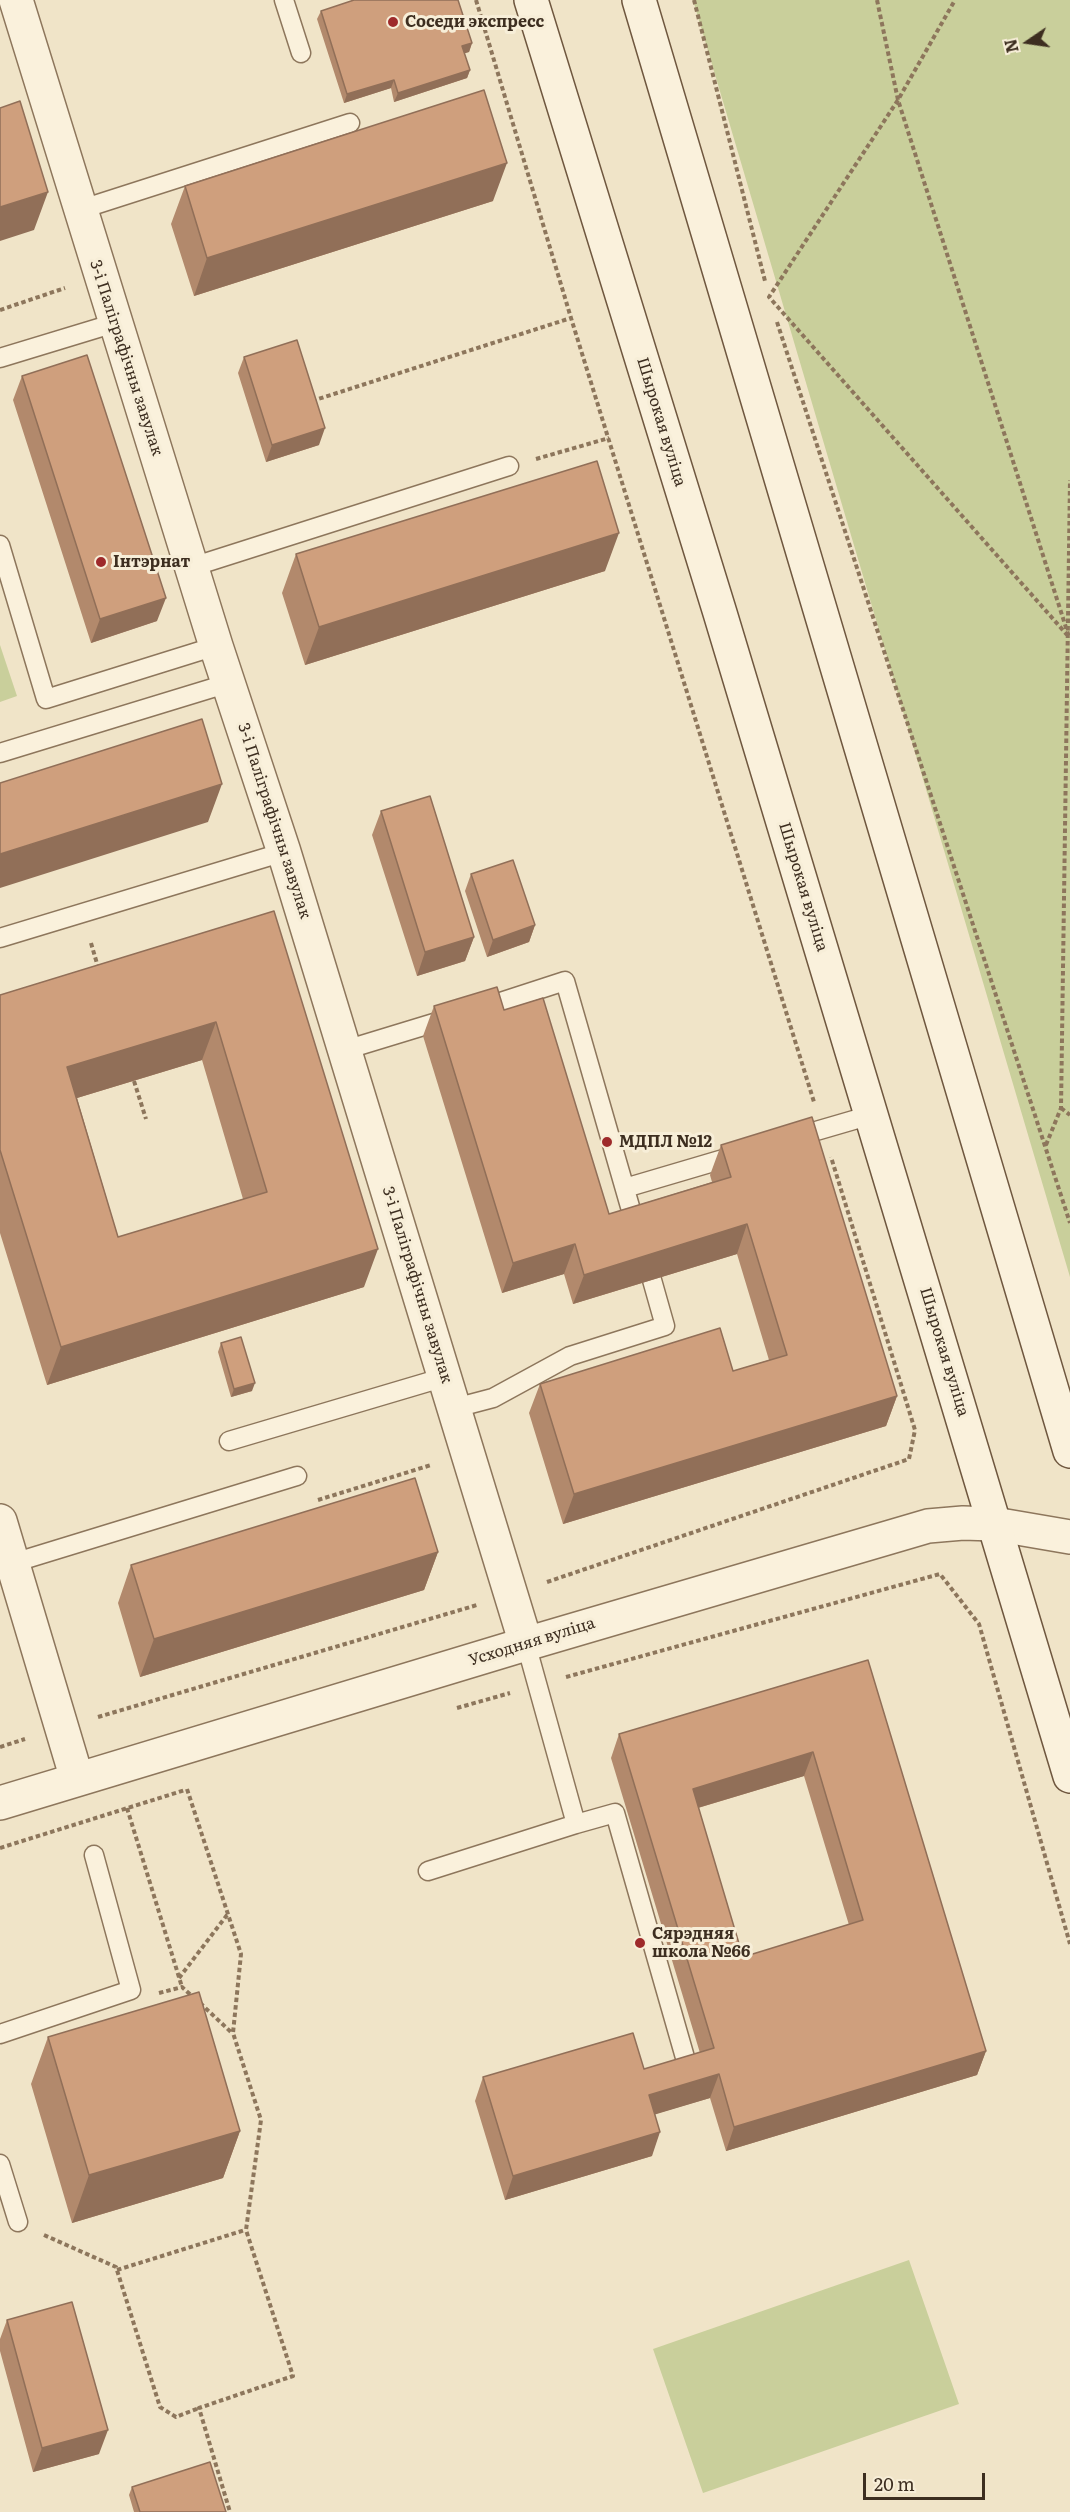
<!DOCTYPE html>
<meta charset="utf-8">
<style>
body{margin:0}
#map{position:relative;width:1070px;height:2512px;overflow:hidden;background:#f0e4c8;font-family:Literata,serif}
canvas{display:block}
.north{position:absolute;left:998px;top:12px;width:60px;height:60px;-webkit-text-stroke:4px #f7eed8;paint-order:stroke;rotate:257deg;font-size:16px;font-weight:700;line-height:24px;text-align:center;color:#3d2e20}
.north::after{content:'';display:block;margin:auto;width:21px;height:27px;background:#3d2e20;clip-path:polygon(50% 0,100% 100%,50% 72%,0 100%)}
.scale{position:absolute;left:863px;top:2473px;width:122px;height:27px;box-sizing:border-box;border:3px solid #3d2e20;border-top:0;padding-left:8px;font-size:18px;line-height:21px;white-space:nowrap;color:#3d2e20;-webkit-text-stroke:4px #f7eed8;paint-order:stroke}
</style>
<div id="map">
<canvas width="1070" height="2512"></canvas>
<div class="north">N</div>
<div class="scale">20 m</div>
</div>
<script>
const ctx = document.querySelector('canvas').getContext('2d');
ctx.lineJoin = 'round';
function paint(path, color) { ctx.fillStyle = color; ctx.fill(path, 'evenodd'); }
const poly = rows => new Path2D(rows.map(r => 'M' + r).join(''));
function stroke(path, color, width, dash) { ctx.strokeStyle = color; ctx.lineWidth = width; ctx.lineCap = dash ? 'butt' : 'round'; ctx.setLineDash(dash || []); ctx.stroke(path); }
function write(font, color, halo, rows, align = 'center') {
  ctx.font = font + ' Literata,serif'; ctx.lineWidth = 6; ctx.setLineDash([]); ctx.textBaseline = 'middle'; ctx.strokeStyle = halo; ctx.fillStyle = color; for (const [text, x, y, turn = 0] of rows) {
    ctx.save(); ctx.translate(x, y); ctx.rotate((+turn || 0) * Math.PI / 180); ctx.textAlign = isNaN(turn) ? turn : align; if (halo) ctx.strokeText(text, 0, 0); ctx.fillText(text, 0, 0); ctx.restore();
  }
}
paint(poly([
 [693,0,1070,0,1070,1277],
 [0,645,17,696,0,702],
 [909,2260,959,2404,703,2493,653,2349]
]), '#c9cf9b');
const service = poly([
 [284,0,301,53],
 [79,210,350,123],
 [0,358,115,323],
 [0,545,46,699,216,646],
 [192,567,509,466],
 [0,753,229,683],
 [0,938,284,852],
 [479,1009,565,981,637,1231],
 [345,1050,450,1018],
 [792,1138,871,1115],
 [625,1188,737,1155],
 [455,1408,493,1398,570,1356,665,1326,652,1280],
 [229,1441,445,1377],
 [13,1563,297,1476],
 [576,1824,615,1813,686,2061],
 [428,1871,576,1824,526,1644],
 [0,2034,131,1990,94,1855],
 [0,2164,18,2222]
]);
const minor = poly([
 [16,0,216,646,284,852,526,1644],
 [0,1521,77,1779]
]);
const tertiary = poly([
 [0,1803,526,1644,928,1526,963,1523,994,1524,1070,1537]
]);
const secondary = poly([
 [531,0,720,613,1070,1776],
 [639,0,1070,1451]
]);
stroke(service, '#8d765c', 21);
stroke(minor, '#8d765c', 36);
stroke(tertiary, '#8d765c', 36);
stroke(secondary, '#6f573f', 36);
stroke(poly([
 [476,0,571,318,814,1102],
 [694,0,765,281],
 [877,0,898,100,1069,637,769,297,898,100,955,0],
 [0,310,65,288],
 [777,322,1070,1223],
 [312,401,571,318],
 [536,459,609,438],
 [91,943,98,967],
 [134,1081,146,1119],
 [1061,1108,1070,1115],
 [1046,1145,1061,1108,1070,480],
 [318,1500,431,1465],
 [547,1582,909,1459,915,1430,831,1157],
 [566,1677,940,1574,979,1624,1070,1944],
 [457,1708,510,1693],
 [98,1717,477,1605],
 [0,1747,25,1739],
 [187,1789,241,1954,233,2033,261,2120,246,2230,293,2376,199,2408,230,2512],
 [127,1808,182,1987],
 [0,1848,185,1790],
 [179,1978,227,1915],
 [159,1993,182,1987,192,1996],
 [200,2003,232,2033],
 [44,2235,116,2267,160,2407,176,2417,199,2408],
 [117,2270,245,2230]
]), '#8d765c', 4, [4.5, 3]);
stroke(service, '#faf1dc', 18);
stroke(minor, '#faf1dc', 33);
stroke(tertiary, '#faf1dc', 33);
stroke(secondary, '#faf1dc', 33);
paint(poly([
 [321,11,472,43,469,52,464,53,470,70,467,78,394,102,391,88,344,103,317,19],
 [185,186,493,201,194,296,171,224],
 [244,357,319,445,266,462,238,373],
 [22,376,157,621,91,643,13,400],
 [296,554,605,571,305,665,282,593],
 [381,811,474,937,465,961,417,976,372,835],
 [471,874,535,925,529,942,487,957,465,891],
 [274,911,364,1287,47,1385,0,1233,0,995],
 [202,1060,243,1199,118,1237,77,1098],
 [434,1006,504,1010,609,1214,712,1182,710,1175,721,1145,897,1396,886,1426,563,1524,529,1413,540,1384,733,1371,769,1360,737,1254,573,1304,564,1274,502,1293,423,1036],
 [221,1343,252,1391,231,1397,218,1352],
 [438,1552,424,1590,140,1677,118,1603,131,1565],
 [868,1660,986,2051,977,2075,726,2151,710,2098,655,2114,652,2156,505,2200,475,2101,483,2077,644,2069,700,2053,611,1758,619,1734],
 [804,1776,849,1925,743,1957,698,1808],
 [48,2037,240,2131,223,2178,72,2223,31,2084],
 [7,2320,99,2454,33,2472,0,2351,0,2339],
 [132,2487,226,2512,134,2512,129,2495]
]), '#b2896c');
paint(poly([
 [472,43,469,52,459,55,462,46],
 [470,70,467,78,394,102,398,93],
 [394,80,391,88,344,103,347,94],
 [507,163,493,201,194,296,207,258],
 [48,192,34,230,0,241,0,207],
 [325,428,319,445,266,462,272,445],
 [619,533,605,571,305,665,319,627],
 [166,598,157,621,91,643,100,619],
 [222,784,208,822,0,888,0,854],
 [535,925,529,942,487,957,493,940],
 [474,937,465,961,417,976,425,952],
 [216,1022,202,1060,54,1105,67,1067],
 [747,1224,737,1254,573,1304,584,1275],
 [575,1244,564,1274,502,1293,513,1263],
 [378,1249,364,1287,47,1385,61,1347],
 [255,1383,252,1391,231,1397,234,1389],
 [897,1396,886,1426,563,1524,574,1494],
 [438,1552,424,1590,140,1677,154,1639],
 [813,1752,804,1776,684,1812,693,1789],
 [986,2051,977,2075,726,2151,734,2127],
 [719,2074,710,2098,640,2119,649,2095],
 [240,2131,223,2178,72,2223,89,2175],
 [660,2132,652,2156,505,2200,513,2176],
 [108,2430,99,2454,33,2472,42,2448]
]), '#916f58');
const building = poly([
 [354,0,458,0,472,43,462,46,470,70,398,93,394,80,347,94,321,11,354,0],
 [484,90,507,163,207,258,185,186,484,90],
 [20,101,48,192,0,207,0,108,20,101],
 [297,340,325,428,272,445,244,357,297,340],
 [87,355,166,598,100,619,22,376,87,355],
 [597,461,619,533,319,627,296,554,597,461],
 [202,719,222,784,0,854,0,783,202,719],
 [430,796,474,937,425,952,381,811,430,796],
 [513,860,535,925,493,940,471,874,513,860],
 [274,911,378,1249,61,1347,0,1150,0,995,274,911],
 [216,1022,267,1192,118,1237,67,1067,216,1022],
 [497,987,504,1010,543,998,609,1214,731,1177,721,1145,812,1117,897,1396,574,1494,540,1384,720,1328,733,1371,787,1355,747,1224,584,1275,575,1244,513,1263,434,1006,497,987],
 [241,1337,255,1383,234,1389,221,1343,241,1337],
 [415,1478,438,1552,154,1639,131,1565,415,1478],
 [868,1660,986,2051,734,2127,719,2074,649,2095,660,2132,513,2176,483,2077,633,2033,644,2069,714,2048,619,1734,868,1660],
 [813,1752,863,1920,743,1957,693,1789,813,1752],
 [199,1992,240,2131,89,2175,48,2037,199,1992],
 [72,2302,108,2430,42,2448,7,2320,72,2302],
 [210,2462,226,2512,140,2512,132,2487,210,2462]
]);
paint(building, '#cf9f7d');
stroke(building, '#916f58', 1.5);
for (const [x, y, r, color] of [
 [393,22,6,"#9e2a2b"],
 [101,562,6,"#9e2a2b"],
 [607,1142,6,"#9e2a2b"],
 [640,1943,6,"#9e2a2b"]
]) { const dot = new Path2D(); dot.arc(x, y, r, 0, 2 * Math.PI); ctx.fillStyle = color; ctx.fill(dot); stroke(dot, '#f7eed8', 2); }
write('bold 16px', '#3d2e20', '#f7eed8', [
 ["Соседи экспресс",405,22],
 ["Інтэрнат",113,562],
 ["МДПЛ №12",619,1142],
 ["Сярэдняя",652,1934],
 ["школа №66",652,1952]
], 'left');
write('16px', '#3d2e20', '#f7eed8', [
 ["3-і Паліграфічны завулак",126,358,72],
 ["Шырокая вуліца",661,422,73],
 ["3-і Паліграфічны завулак",274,821,72],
 ["Шырокая вуліца",803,887,73],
 ["3-і Паліграфічны завулак",417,1285,73],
 ["Шырокая вуліца",944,1352,73],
 ["Усходняя вуліца",532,1642,-17]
]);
</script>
